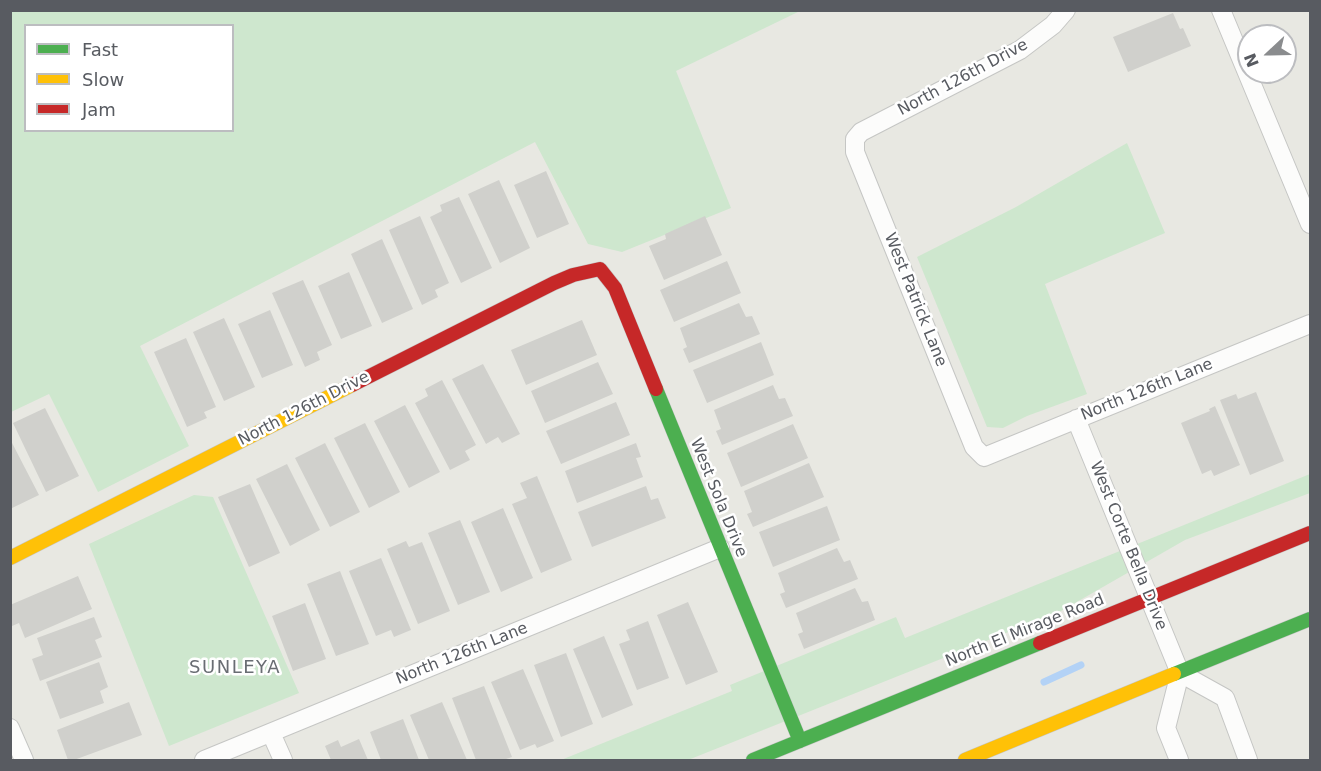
<!DOCTYPE html>
<style>
body{margin:0}
#map{position:relative;width:1321px;height:771px;overflow:hidden;background:#e8e8e2;font-family:"DejaVu Sans",sans-serif}
canvas{display:block}
.frame{position:absolute;inset:0;border:12px solid #585b61;pointer-events:none}
.legend{position:absolute;left:24px;top:24px;width:210px;height:108px;box-sizing:border-box;background:#fff;border:2px solid #bcbdc0;margin:0;padding:8px 10px;list-style:none;font-size:18px;color:#585b61}
.legend li{display:flex;align-items:center;gap:12px;height:30px}
.legend b{width:30px;border:2px solid #bcbdc0}
.north{position:absolute;left:1237px;top:24px;width:60px;height:60px;box-sizing:border-box;background:#fff;border:2px solid #bcbdc0;border-radius:50%;rotate:248deg;font-size:16px;font-weight:700;line-height:24px;text-align:center;color:#585b61}
.north::after{content:'';display:block;margin:auto;width:21px;height:27px;background:#8a8c8e;clip-path:polygon(50% 0,100% 100%,50% 72%,0 100%)}
</style>
<div id="map">
<canvas width="1321" height="771"></canvas>
<div class="frame"></div>
<ul class="legend">
<li><b style="height:8px;background:#4caf50"></b>Fast</li>
<li><b style="height:8px;background:#ffc107"></b>Slow</li>
<li><b style="height:8px;background:#c62828"></b>Jam</li>
</ul>
<div class="north">N</div>
</div>
<script>
const ctx = document.querySelector('canvas').getContext('2d');
ctx.lineJoin = 'round';
function paint(path, color) { ctx.fillStyle = color; ctx.fill(path, 'evenodd'); }
const poly = rows => new Path2D(rows.map(r => 'M' + r).join(''));
function stroke(path, color, width, dash) { ctx.strokeStyle = color; ctx.lineWidth = width; ctx.lineCap = dash ? 'butt' : 'round'; ctx.setLineDash(dash || []); ctx.stroke(path); }
function write(font, color, halo, rows, align = 'center') {
  ctx.font = font + ' "DejaVu Sans",sans-serif'; ctx.lineWidth = 5; ctx.setLineDash([]); ctx.textBaseline = 'middle'; ctx.strokeStyle = halo; ctx.fillStyle = color; for (const [text, x, y, turn = 0] of rows) {
    ctx.save(); ctx.translate(x, y); ctx.rotate((+turn || 0) * Math.PI / 180); ctx.textAlign = isNaN(turn) ? turn : align; if (halo) ctx.strokeText(text, 0, 0); ctx.fillText(text, 0, 0); ctx.restore();
  }
}
paint(poly([
 [11,11,800,11,676,71,731,208,622,252,588,244,535,142,140,346,189,446,98,492,49,394,11,412],
 [26,26,232,26,232,130,26,130],
 [1127,143,1165,233,1045,284,1087,394,1027,416,1003,428,987,427,917,257,1016,207],
 [1310,474,1310,493,1185,540,1061,611,688,760,561,760,732,691,730,685,896,617,905,638],
 [194,495,213,497,299,693,169,746,89,544]
]), '#cee7ce');
stroke(poly([
 [1044,682,1081,665]
]), '#b3d2f6', 7);
paint(poly([
 [1173,13,1180,29,1183,28,1191,46,1128,72,1113,37],
 [546,171,569,224,537,238,514,185],
 [499,180,530,248,500,263,468,194],
 [459,197,492,268,461,283,430,217,442,211,440,205],
 [420,216,449,283,435,290,438,297,422,305,389,230],
 [705,216,722,255,664,280,649,246,666,239,665,234],
 [382,239,413,309,382,323,351,254],
 [727,261,741,293,674,322,660,290],
 [349,272,372,326,341,339,318,286],
 [303,280,332,345,317,352,320,360,305,367,272,293],
 [739,303,746,317,752,316,760,334,689,363,683,349,687,347,680,328],
 [270,310,293,365,262,378,238,324],
 [224,318,255,387,224,401,193,332],
 [582,320,597,355,526,385,511,350],
 [186,338,216,407,204,412,207,418,187,427,154,352],
 [761,342,774,375,707,403,693,370],
 [598,362,613,394,545,423,531,391],
 [483,364,520,434,502,443,498,437,486,444,452,379],
 [442,380,476,445,465,451,470,460,450,470,415,403,428,396,425,389],
 [773,385,779,399,785,398,793,416,722,445,716,431,721,429,714,410],
 [1256,392,1284,461,1250,475,1220,400,1236,394,1238,399],
 [616,402,630,435,561,464,546,431],
 [405,405,440,472,409,488,374,421],
 [1215,406,1240,465,1214,476,1211,470,1202,474,1181,423,1210,411,1209,409],
 [45,408,79,476,46,492,13,423],
 [365,423,400,492,369,508,334,438],
 [793,424,808,458,741,487,727,453],
 [10,439,39,495,10,509],
 [325,443,360,512,330,527,295,458],
 [636,443,641,457,636,458,643,477,577,503,565,471],
 [809,463,824,497,753,527,747,514,752,512,744,491],
 [287,464,320,530,290,546,256,479],
 [537,476,572,560,541,573,512,504,527,498,520,483],
 [250,484,280,553,249,567,218,497],
 [646,486,651,500,658,498,666,518,592,547,578,512],
 [827,506,840,540,773,567,759,532],
 [503,508,533,578,501,592,471,522],
 [460,520,490,592,458,605,428,533],
 [406,541,409,547,422,542,450,611,418,624,387,549],
 [837,548,844,562,850,560,858,579,786,608,780,594,785,592,778,573],
 [381,558,411,630,394,637,391,630,376,636,349,571],
 [340,571,369,644,336,656,307,584],
 [78,576,92,609,25,638,19,623,12,626,10,605],
 [855,588,862,602,868,601,875,620,804,649,798,634,803,632,796,613],
 [688,602,718,672,686,685,657,615],
 [305,603,326,659,293,671,272,616],
 [94,617,102,637,95,640,102,657,40,681,32,659,43,655,37,638],
 [648,621,669,678,637,690,619,644,630,640,626,630],
 [604,636,633,705,602,718,573,649],
 [566,653,593,724,561,737,534,665],
 [99,662,108,687,100,691,104,703,60,719,46,682],
 [523,669,554,741,537,748,535,744,520,750,491,682],
 [484,686,512,757,503,760,476,760,452,698],
 [129,702,142,735,74,760,68,760,57,730],
 [442,702,467,760,429,760,410,715],
 [403,719,419,760,381,760,370,732],
 [359,739,368,760,331,760,325,746,338,740,341,747]
]), '#d0d0cc');
const street = poly([
 [1066,10,1053,25,1020,50,861,132,855,139,855,152,974,447,984,457,1310,324],
 [1221,10,1310,224],
 [1076,419,1180,673,1166,728,1179,760],
 [1180,673,1225,698,1248,760],
 [10,728,24,760],
 [271,733,283,760],
 [204,760,720,548]
]);
const fast = poly([
 [656,389,800,741],
 [1174,674,1310,619],
 [753,760,1040,643]
]);
const slow = poly([
 [10,558,352,385],
 [965,760,1174,674]
]);
const jam = poly([
 [352,385,554,283,573,275,600,269,615,288,656,389],
 [1040,643,1310,533]
]);
stroke(street, '#c5c6c4', 20);
stroke(fast, '#c4c5c5', 15);
stroke(slow, '#c4c5c5', 15);
stroke(jam, '#c4c5c5', 15);
stroke(street, '#fcfcfb', 18);
stroke(fast, '#4caf50', 14);
stroke(slow, '#ffc107', 14);
stroke(jam, '#c62828', 14);
write('16px', '#585b61', '#fff', [
 ["North 126th Drive",963,78,-28],
 ["West Patrick Lane",915,300,68],
 ["North 126th Lane",1147,390,-22],
 ["North 126th Drive",304,409,-27],
 ["West Sola Drive",718,498,68],
 ["West Corte Bella Drive",1128,546,68],
 ["North El Mirage Road",1025,631,-22],
 ["North 126th Lane",462,654,-22]
]);
ctx.letterSpacing = '1.5px';
write('18px', '#696d73', '#fff', [
 ["SUNLEYA",235,668]
]);
ctx.letterSpacing = '0px';
</script>
